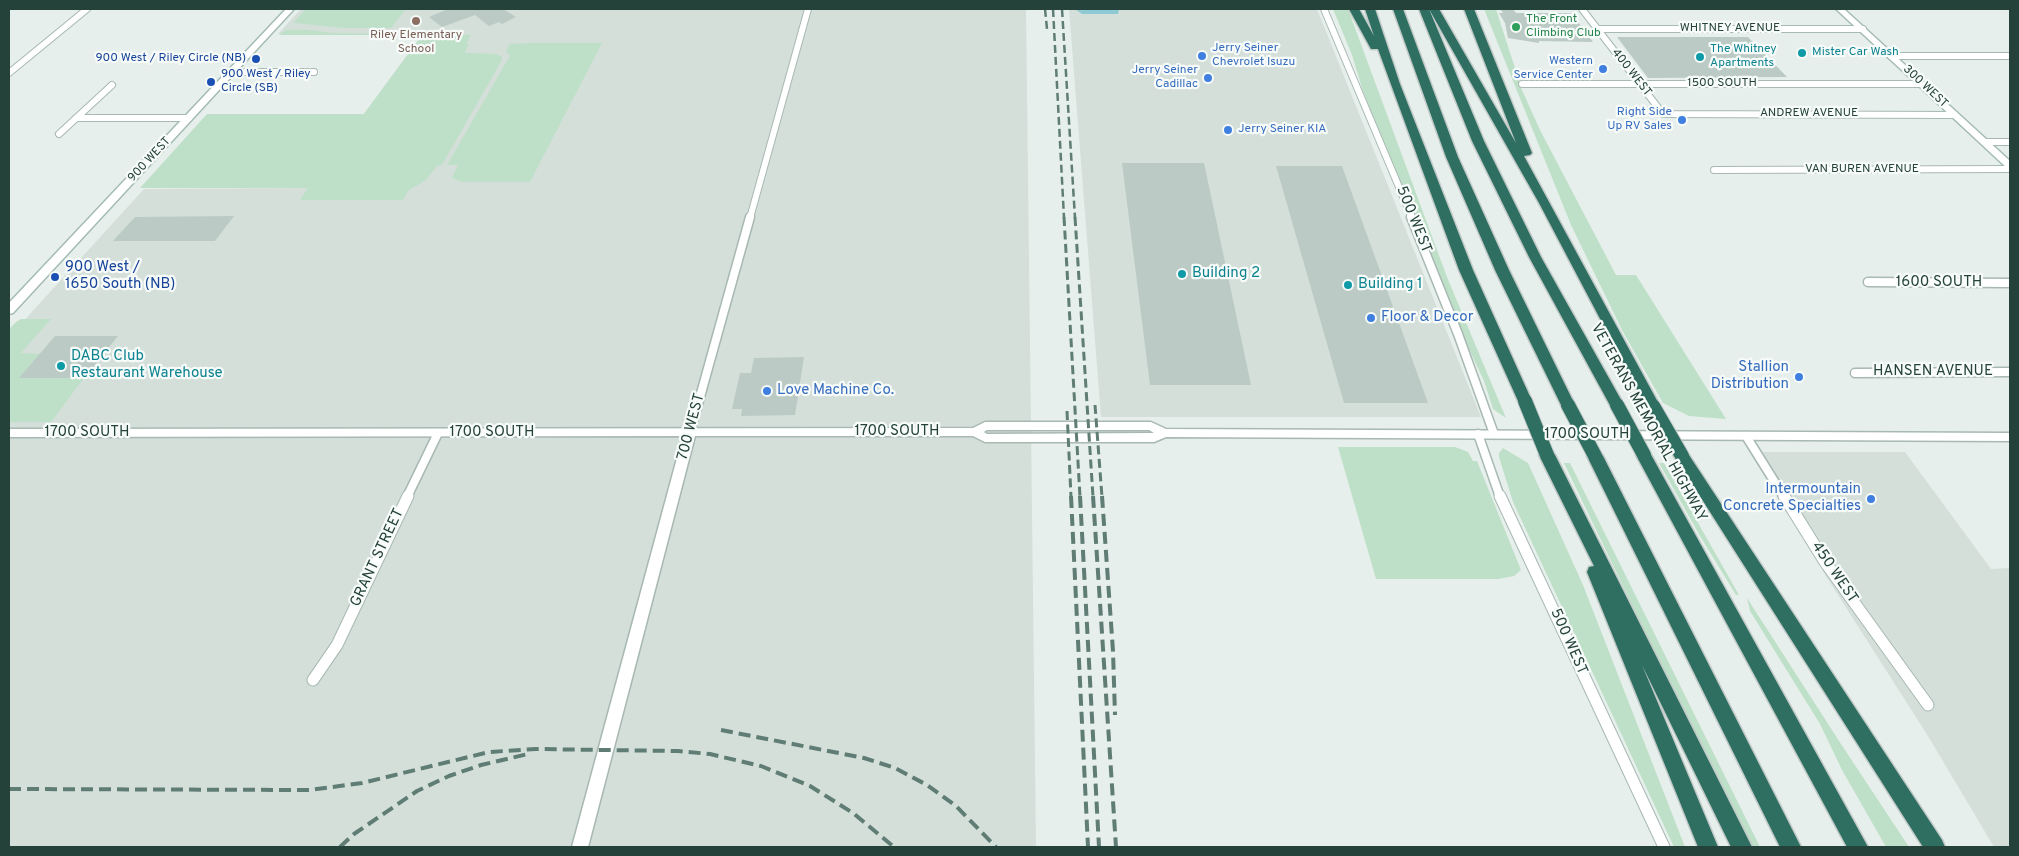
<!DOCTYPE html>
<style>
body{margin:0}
#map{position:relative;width:2019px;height:856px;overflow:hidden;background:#e6efeb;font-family:Overpass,sans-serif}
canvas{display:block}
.frame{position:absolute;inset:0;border:10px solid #24423a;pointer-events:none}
</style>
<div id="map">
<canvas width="2019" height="856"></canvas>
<div class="frame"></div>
</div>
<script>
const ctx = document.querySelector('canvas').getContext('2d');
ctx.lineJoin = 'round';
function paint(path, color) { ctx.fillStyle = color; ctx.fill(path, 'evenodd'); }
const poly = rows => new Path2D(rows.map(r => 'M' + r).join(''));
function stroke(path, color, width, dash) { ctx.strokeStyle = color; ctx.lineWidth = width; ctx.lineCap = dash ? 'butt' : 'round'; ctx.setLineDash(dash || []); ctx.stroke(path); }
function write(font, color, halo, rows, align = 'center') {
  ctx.font = font + ' Overpass,sans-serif'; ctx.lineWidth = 4.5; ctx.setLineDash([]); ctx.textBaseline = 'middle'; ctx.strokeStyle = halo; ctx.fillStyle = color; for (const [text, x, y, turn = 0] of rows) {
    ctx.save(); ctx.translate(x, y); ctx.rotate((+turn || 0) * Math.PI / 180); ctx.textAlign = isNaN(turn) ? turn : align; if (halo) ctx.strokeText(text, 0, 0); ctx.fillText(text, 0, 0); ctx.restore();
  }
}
paint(poly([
 [301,9,1026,9,1036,847,9,847,9,337,144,189,309,188,422,35,278,34],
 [1069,9,1317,9,1481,417,1101,417],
 [1762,452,1905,452,1991,569,2010,568,2010,847,1994,847,1928,736,1822,570,1833,568]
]), '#d4dfda');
paint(poly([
 [306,9,406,9,391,28,343,28,295,23,294,22],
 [1333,9,1348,9,1447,277,1506,418,1493,409,1484,381,1459,328,1383,143,1363,91,1352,55],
 [1484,9,1496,9,1522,90,1540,130,1616,275,1636,275,1726,419,1689,416,1663,403,1622,330,1571,225],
 [286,30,309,30,333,33,471,35,466,43,469,44,465,52,466,53,496,54,502,57,502,60,442,165,437,166,426,180,408,191,403,200,300,200,308,188,140,188,207,114,364,114,422,35,279,35],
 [531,43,602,43,530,182,462,182,452,178,458,165,447,165,508,59,510,56,506,51,510,44],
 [21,319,51,319,21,353,40,354,19,378,84,378,51,422,9,422,9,329,16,322],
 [1338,447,1455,447,1468,452,1473,461,1477,461,1521,570,1514,576,1498,579,1376,579],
 [1503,448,1528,463,1583,585,1685,847,1674,847,1513,502,1499,457,1499,453],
 [1564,463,1570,463,1760,847,1748,847],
 [1659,463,1664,463,1739,595,1736,595,1700,536],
 [1747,598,1841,744,1909,847,1886,847,1842,770,1820,724,1750,611]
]), '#bfe0c8');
paint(poly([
 [1075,9,1127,9,1127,10,1119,10,1118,14,1082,14]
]), '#8ec9d4');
paint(poly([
 [448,9,503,9,516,17,502,24,499,22,489,26,475,15,442,27,429,17],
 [1500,9,1513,9,1516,13,1571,13,1593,42,1539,41,1539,43,1508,38,1505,23,1499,13,1503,13],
 [1617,37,1748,37,1787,77,1648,78],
 [1122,163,1204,163,1251,385,1150,385],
 [1276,166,1342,166,1428,403,1344,403],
 [234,216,215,241,113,241,135,217],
 [55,336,118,336,84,378,19,378],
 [804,357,795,415,741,416,742,409,732,409,740,373,751,373,754,358]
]), '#bbcac4');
const minorFar2 = poly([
 [1324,9,1412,218],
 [1582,9,1663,114,1955,115],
 [1597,29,1863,29],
 [1891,56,2010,56],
 [231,72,314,72],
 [9,73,87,9],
 [1522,84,1921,84],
 [76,118,189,118],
 [59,134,112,85],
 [1985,142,2010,142],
 [1714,170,2010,169],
 [750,218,808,9]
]);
const minorFar1 = poly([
 [1411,217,1458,334,1494,434],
 [1868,282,2010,283],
 [1855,373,2010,372],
 [690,433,750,217],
 [1478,434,1500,497],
 [1746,436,1784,497],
 [407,497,438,433]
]);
const minor = poly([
 [1500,496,1664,847],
 [1784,496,1825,562,1928,705],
 [313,680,337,645,408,496]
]);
const tertiary = poly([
 [985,422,1151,422,1166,429,2010,433,2010,441,1166,437,1154,442,985,442,973,436,695,436,588,847,572,847,683,436,9,437,9,429,973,428,985,422],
 [987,430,1149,430,1154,433,987,434,984,432,987,430]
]);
const secondary = poly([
 [286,9,294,9,13,313,9,314,9,303,286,9],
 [1836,9,1844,9,2010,161,2010,169,2007,168,1836,9]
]);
const motorway = poly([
 [1349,9,1359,9,1374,36,1365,9,1375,9,1400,84,1473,270,1532,401,1530,405,1525,406,1520,405,1518,401,1459,270,1378,49,1371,49,1349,9],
 [1393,9,1403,9,1458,157,1509,270,1575,405,1573,409,1568,410,1563,409,1561,405,1495,270,1446,157,1393,9],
 [1419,9,1429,9,1484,141,1541,257,1624,405,1622,409,1617,410,1612,409,1529,257,1472,141,1419,9],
 [1429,9,1439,9,1516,143,1464,9,1474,9,1532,153,1530,155,1524,156,1660,406,1658,410,1653,411,1648,410,1646,406,1539,203,1429,9],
 [1547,449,1552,451,1555,455,1752,847,1731,847,1642,665,1718,847,1698,847,1587,572,1589,567,1594,566,1539,455,1542,451,1547,449],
 [1644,449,1649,451,1868,847,1847,847,1636,455,1639,451,1644,449],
 [1595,450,1600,452,1603,456,1801,847,1780,847,1587,456,1590,452,1595,450],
 [1682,450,1687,452,1942,840,1945,847,1923,847,1677,460,1674,456,1677,452,1682,450]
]);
stroke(minorFar2, '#a8b8b2', 8);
stroke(minorFar1, '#a8b8b2', 11);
stroke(minor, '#a8b8b2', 13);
stroke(tertiary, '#a8b8b2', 3);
stroke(secondary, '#a4bbb3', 3);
stroke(motorway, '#c2cac8', 3);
stroke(minorFar2, '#fff', 6);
stroke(minorFar1, '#fff', 8);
stroke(minor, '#fff', 11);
paint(tertiary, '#fff');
paint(secondary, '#fff');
paint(motorway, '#2f6f62');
stroke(poly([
 [1045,9,1047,29],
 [1053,9,1064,218],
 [1062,9,1075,218]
]), '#5f7d75', 2.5, [8, 4]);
stroke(poly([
 [1064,217,1080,497],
 [1075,217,1093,497],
 [1095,405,1102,497],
 [1067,411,1071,497]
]), '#5f7d75', 3, [9, 4.5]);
stroke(poly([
 [1071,496,1088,847],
 [1080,496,1099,847],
 [1093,496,1116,847],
 [1102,496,1113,651,1115,715],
 [721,730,864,758,895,768,927,785,956,806,996,847],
 [9,789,310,790,362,783,489,752,536,749,678,751,710,754,761,766,810,786,853,813,894,847],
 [340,847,354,834,417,791,449,776,481,765,528,754]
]), '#5f7d75', 4, [12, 6]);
const motorwayBridge = poly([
 [1525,401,1547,455],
 [1568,405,1595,456],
 [1617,405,1644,455],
 [1653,406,1682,456]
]);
stroke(motorwayBridge, '#c2cac8', 16, []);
stroke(motorwayBridge, '#2f6f62', 14);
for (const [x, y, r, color] of [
 [416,21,5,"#8d6e63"],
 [1516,27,5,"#2e9e5b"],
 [1802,53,5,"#0f9aa8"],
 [1202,56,5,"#3f7fe0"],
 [1700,57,5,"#0f9aa8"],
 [256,59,5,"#1a4fb4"],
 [1603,69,5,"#3f7fe0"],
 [1208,78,5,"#3f7fe0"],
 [211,82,5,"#1a4fb4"],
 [1682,120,5,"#3f7fe0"],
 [1228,130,5,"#3f7fe0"],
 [1182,274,5,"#0f9aa8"],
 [55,277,5,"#1a4fb4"],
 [1348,285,5,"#0f9aa8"],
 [1371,318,5,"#3f7fe0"],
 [61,366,5,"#0f9aa8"],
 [1799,377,5,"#3f7fe0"],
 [767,391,5,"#3f7fe0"],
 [1871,499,5,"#3f7fe0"]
]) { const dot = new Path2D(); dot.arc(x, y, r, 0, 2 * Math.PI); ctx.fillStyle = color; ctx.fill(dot); stroke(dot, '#f7fbf9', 2); }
write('12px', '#27864d', '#f7fbf9', [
 ["The Front",1526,20],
 ["Climbing Club",1526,34]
], 'left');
write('12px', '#24423a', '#f7fbf9', [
 ["WHITNEY AVENUE",1730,29],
 ["400 WEST",1631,73,52],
 ["1500 SOUTH",1722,84],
 ["300 WEST",1925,87,43],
 ["ANDREW AVENUE",1809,114],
 ["900 WEST",150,160,-47],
 ["VAN BUREN AVENUE",1862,170]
]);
write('12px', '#785e54', '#f7fbf9', [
 ["Riley Elementary",416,36],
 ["School",416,50]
]);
write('12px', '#366cbe', '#f7fbf9', [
 ["Jerry Seiner",1212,49,"left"],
 ["Chevrolet Isuzu",1212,63,"left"],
 ["Western",1593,62],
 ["Service Center",1593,76],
 ["Jerry Seiner",1198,71],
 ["Cadillac",1198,85],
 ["Right Side",1672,113],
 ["Up RV Sales",1672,127],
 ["Jerry Seiner KIA",1238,130,"left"]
], 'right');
write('12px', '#0d838f', '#f7fbf9', [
 ["The Whitney",1710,50],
 ["Apartments",1710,64],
 ["Mister Car Wash",1812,53]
], 'left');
write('12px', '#164399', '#f7fbf9', [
 ["900 West / Riley Circle (NB)",246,59],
 ["900 West / Riley",221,75,"left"],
 ["Circle (SB)",221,89,"left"]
], 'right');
write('15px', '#24423a', '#f7fbf9', [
 ["500 WEST",1413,220,68],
 ["1600 SOUTH",1939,283],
 ["HANSEN AVENUE",1933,372],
 ["VETERANS MEMORIAL HIGHWAY",1648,423,61],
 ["700 WEST",692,427,-75],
 ["1700 SOUTH",897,432],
 ["1700 SOUTH",87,433],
 ["1700 SOUTH",492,433],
 ["1700 SOUTH",1587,435],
 ["GRANT STREET",378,558,-65],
 ["450 WEST",1834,573,56],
 ["500 WEST",1568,642,66]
]);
write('15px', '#164399', '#f7fbf9', [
 ["900 West /",65,268],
 ["1650 South (NB)",65,285]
], 'left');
write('15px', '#0d838f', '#f7fbf9', [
 ["Building 2",1192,274],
 ["Building 1",1358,285],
 ["DABC Club",71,357],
 ["Restaurant Warehouse",71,374]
], 'left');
write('15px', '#366cbe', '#f7fbf9', [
 ["Floor & Decor",1381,318],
 ["Stallion",1789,368,"right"],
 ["Distribution",1789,385,"right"],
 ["Love Machine Co.",777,391],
 ["Intermountain",1861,490,"right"],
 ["Concrete Specialties",1861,507,"right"]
], 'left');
</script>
